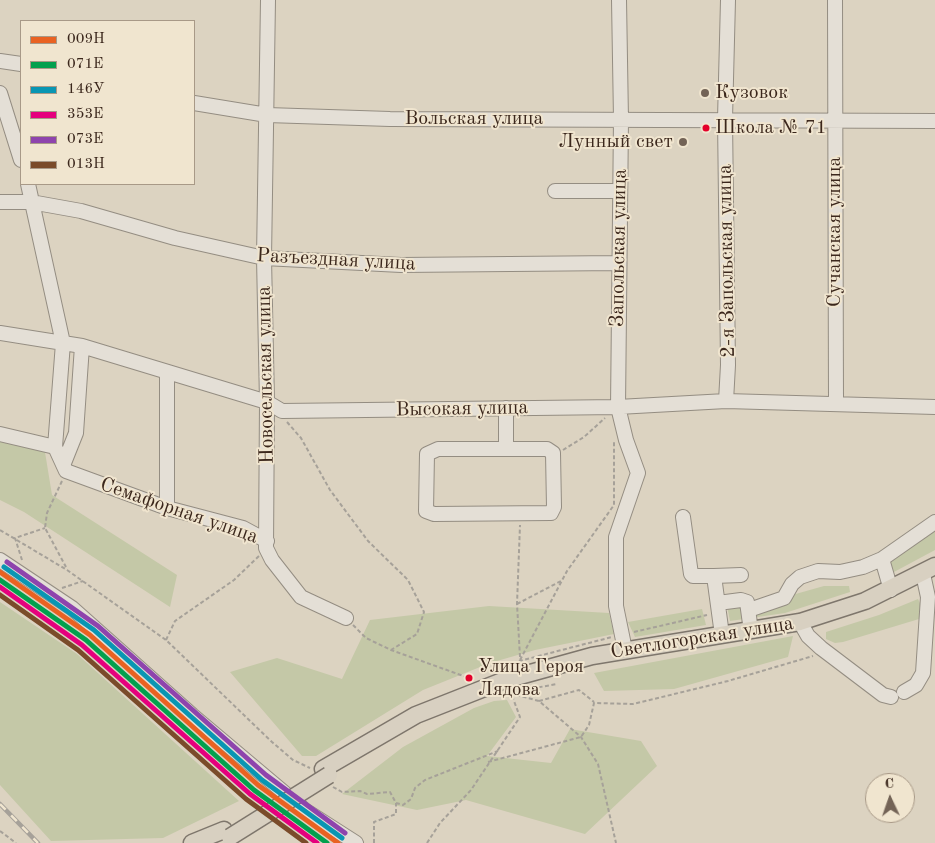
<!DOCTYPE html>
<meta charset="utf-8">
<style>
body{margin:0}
#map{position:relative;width:935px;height:843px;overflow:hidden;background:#dcd3c1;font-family:"Old Standard TT",serif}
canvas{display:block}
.legend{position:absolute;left:20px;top:20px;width:175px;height:165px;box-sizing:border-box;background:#f0e5cf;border:1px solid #a89987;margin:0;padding:6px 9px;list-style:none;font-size:15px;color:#3b271c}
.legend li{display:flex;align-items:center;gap:10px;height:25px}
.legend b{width:25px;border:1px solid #a89987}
.north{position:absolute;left:865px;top:773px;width:50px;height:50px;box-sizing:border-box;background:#f0e5cf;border:1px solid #a89987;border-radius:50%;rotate:357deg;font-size:14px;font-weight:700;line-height:20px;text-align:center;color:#3b271c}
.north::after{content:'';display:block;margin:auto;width:18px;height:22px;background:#736356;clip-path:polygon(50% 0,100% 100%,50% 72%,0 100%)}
</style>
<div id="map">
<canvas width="935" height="843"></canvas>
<ul class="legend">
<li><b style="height:6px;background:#e96222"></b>009Н</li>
<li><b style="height:6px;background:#03a04e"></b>071Е</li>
<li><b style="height:6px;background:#0996b3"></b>146У</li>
<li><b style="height:6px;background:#e5007d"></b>353Е</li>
<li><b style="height:6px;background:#8e44ad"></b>073Е</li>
<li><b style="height:6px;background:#7a4b2a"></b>013Н</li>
</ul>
<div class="north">С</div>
</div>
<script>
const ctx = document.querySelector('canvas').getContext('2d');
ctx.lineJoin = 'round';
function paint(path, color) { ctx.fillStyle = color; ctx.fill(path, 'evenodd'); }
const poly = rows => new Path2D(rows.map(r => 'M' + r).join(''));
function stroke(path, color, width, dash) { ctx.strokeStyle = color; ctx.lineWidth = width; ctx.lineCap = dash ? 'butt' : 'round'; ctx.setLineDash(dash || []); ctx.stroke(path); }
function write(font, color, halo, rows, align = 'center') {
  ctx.font = font + ' "Old Standard TT",serif'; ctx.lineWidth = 4; ctx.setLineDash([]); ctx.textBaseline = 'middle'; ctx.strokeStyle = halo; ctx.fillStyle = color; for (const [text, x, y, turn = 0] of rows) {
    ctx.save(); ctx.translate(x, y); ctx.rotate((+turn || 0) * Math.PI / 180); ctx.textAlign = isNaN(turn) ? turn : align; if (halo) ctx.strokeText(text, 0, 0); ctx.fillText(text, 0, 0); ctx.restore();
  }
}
paint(poly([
 [0,431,43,440,52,495,177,575,170,607,24,512,0,500],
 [935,524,935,550,894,572,887,559],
 [824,586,849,586,850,592,785,613,730,621,727,606,792,595],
 [918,599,921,605,919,619,843,642,835,643,826,639,826,632,879,615],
 [0,602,77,654,239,801,163,838,51,841,0,785],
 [489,606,609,613,614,634,535,650,490,663,423,690,316,756,302,756,230,672,277,658,342,679,370,620],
 [702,609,706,625,635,637,628,622],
 [793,636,788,657,674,689,604,691,594,673],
 [507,700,516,717,487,756,551,763,570,729,641,741,657,766,585,834,466,800,417,810,342,794,403,747,474,708,494,701]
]), '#c4c8a7');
const minor = poly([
 [268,0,264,258,267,402,266,548,272,560,301,597,346,618],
 [619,0,621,119,618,407,626,440,638,473,616,537,616,606,625,650],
 [835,0,836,404],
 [0,61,21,64],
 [0,93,21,160],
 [194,103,267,115,390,119,935,121],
 [28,184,63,343,55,447,66,471,167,508,243,528,267,541],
 [555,191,620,191],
 [0,202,31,202,81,211,175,238,264,258,401,265,619,263],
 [0,333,82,346,267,402,282,411,618,407,726,401,935,407],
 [726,401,728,365,725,119,728,0],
 [0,434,55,447],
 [506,449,547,449,553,453,554,507,551,513,434,514,426,511,427,454,438,449,506,449,506,408],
 [64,463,76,433,82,346],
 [167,508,167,372],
 [683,517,691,574,693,576,714,576,722,635],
 [0,560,72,608,192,715,306,811,356,843],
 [714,576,741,575],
 [891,590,882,559,935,522],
 [718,603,741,600,747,602,751,631],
 [749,610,784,598,792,584,800,577,818,571,840,572,863,567,882,559],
 [800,622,808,636,821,648,883,695,891,697],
 [904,692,916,685,923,673,928,597,923,574]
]);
const major = poly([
 [323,769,416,715,505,680,592,656,800,622,865,601,935,566],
 [192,843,224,830]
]);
stroke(minor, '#948d82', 16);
stroke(major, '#7e766c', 19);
stroke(poly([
 [287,422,301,438,330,490,368,541,408,580,424,612,417,634,391,650],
 [563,450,584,437,605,418],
 [62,481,47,513,45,528,66,567],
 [0,530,67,570,166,640,272,742,293,760,310,768],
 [22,560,15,538,45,528],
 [62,588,83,581],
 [517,604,561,581],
 [353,625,366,638,391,650,469,678],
 [634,632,707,615],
 [166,640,175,621,234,580,259,556],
 [520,657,517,604,520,525],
 [520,660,567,571,614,505,614,441],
 [500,666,612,637],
 [513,692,557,684],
 [510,693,539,701,581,737,598,764,616,843],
 [539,701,579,690,594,702],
 [488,762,581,737,589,725,594,703,633,704,728,681,813,656],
 [333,787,342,792,360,791,367,794,390,792,396,803,403,805,411,799,415,788,425,780,498,751],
 [0,831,16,843],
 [374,843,374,822,396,814,396,803],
 [427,843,440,823,471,790,520,717,511,693]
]), '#a6a199', 2, [4, 2.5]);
stroke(minor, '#e4dfd6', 14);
stroke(major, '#d8d0c1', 16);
const rail = poly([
 [0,804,38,843]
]);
stroke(rail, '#a6a199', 4.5);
stroke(rail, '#f0e5cf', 2.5, [8]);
const majorBridge = poly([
 [230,837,329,775]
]);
stroke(majorBridge, '#7e766c', 19, []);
stroke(majorBridge, '#d8d0c1', 16);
stroke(poly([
 [0,572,90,635,258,785,338,843]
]), '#e96222', 5);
stroke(poly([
 [0,580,86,640,254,790,327,843]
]), '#03a04e', 5);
stroke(poly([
 [4,567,94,630,262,780,342,838]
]), '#0996b3', 5);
stroke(poly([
 [0,587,82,645,250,794,317,843]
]), '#e5007d', 5);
stroke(poly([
 [7,562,98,626,266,775,345,833]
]), '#8e44ad', 5);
stroke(poly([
 [0,595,78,650,246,799,306,843]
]), '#7a4b2a', 5);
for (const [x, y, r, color] of [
 [705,93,5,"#736356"],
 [706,128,4.5,"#e4002b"],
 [683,142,5,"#736356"],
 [469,678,4.5,"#e4002b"]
]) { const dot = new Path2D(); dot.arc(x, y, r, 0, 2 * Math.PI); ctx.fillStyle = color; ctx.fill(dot); stroke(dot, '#f0e5cf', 2); }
write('19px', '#3b271c', '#f0e5cf', [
 ["Школа № 71",715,128],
 ["Улица Героя",478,667],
 ["Лядова",478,690]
], 'left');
write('20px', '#3b271c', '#f0e5cf', [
 ["Кузовок",715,93],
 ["Лунный свет",673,142,"right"]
], 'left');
write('20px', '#3b271c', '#f0e5cf', [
 ["Вольская улица",474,119],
 ["Сучанская улица",835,232,-90],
 ["Запольская улица",619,248,-89],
 ["Разъездная улица",336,260,3],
 ["2-я Запольская улица",727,261,-91],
 ["Новосельская улица",266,375,-91],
 ["Высокая улица",462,409,-1],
 ["Семафорная улица",179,511,19],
 ["Светлогорская улица",702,638,-9]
]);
</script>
